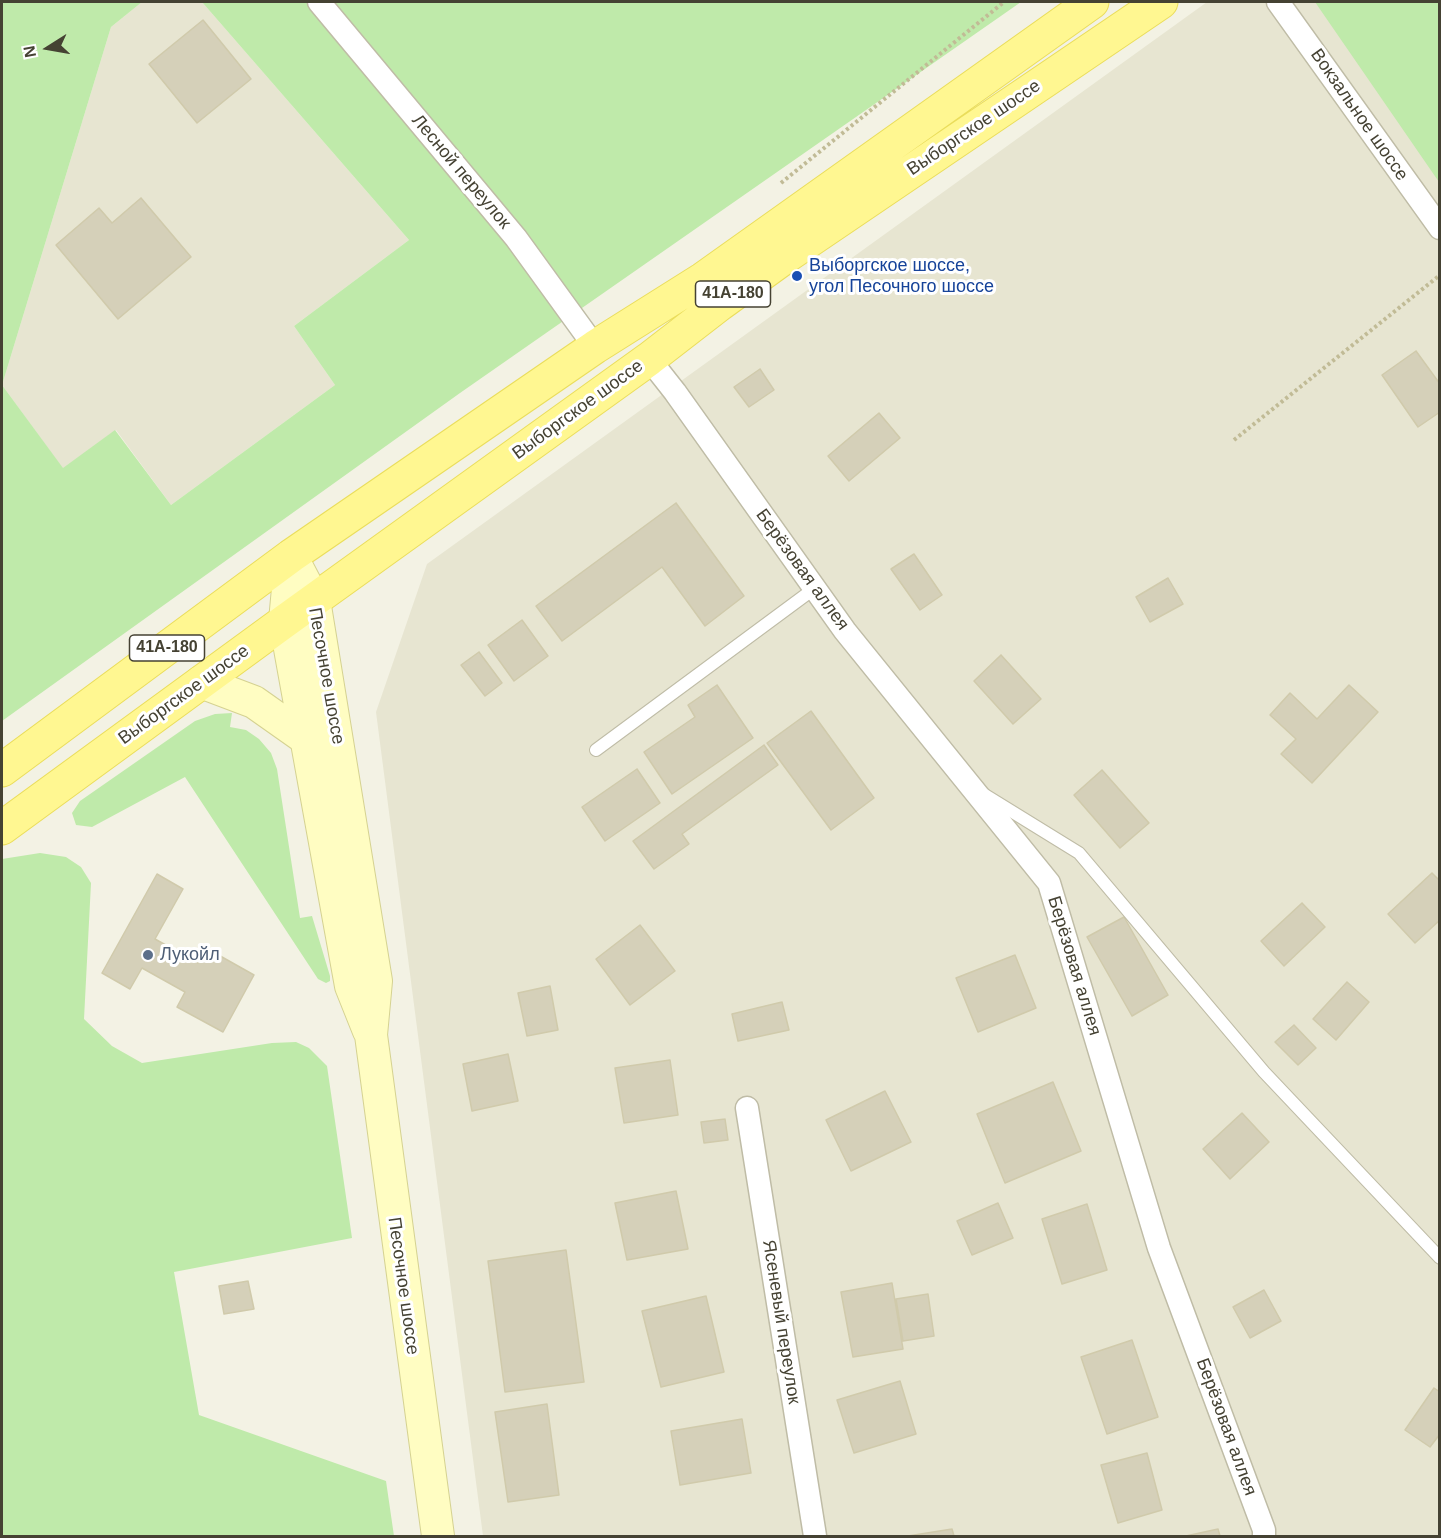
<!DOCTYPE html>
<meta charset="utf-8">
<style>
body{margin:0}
#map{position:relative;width:1441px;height:1538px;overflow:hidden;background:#f3f2e4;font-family:Helvetica,sans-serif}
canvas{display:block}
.frame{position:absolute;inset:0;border:3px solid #454233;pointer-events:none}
.north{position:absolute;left:18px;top:18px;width:60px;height:60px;-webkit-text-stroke:4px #fff;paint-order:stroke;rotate:259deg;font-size:16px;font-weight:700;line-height:24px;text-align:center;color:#454233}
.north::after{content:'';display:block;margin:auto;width:21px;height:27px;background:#454233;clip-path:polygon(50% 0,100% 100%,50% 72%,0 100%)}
</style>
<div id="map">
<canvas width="1441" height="1538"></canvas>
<div class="frame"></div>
<div class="north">N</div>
</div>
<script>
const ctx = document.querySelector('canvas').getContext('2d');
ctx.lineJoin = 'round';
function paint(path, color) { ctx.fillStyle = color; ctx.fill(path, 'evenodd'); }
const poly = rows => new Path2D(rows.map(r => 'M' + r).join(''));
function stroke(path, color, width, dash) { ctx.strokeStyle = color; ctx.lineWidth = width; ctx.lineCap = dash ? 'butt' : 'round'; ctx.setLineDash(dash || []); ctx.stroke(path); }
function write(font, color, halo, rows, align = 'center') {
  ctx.font = font + ' Helvetica,sans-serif'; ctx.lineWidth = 6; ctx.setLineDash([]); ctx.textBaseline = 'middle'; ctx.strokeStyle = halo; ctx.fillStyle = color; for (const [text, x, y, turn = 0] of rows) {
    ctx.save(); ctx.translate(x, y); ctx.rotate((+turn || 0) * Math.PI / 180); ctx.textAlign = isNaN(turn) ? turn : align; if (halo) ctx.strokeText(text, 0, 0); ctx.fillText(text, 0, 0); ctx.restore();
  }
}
paint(poly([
 [142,2,202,2,409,240,294,326,335,385,171,505,116,430,63,469,2,385,111,27],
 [1207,2,1439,2,1439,1536,483,1536,376,712,427,564]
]), '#e7e5d1');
paint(poly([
 [2,2,142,2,111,27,2,385,63,468,115,430,171,505,335,385,294,326,409,240,202,2,1021,2,460,393,2,721],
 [1315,2,1439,2,1439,182],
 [232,713,230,727,246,730,259,739,271,753,277,769,300,918,312,916,330,976,330,981,326,983,318,979,185,777,92,827,76,825,72,813,80,801,195,721,215,714],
 [40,853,66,857,81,867,91,883,84,1019,112,1046,142,1063,272,1043,296,1042,309,1048,327,1066,352,1238,174,1272,199,1415,386,1481,394,1536,2,1536,2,859]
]), '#bfeaaa');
const building = poly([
 [203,20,251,79,197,123,149,64,203,20],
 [141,198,191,257,118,319,56,245,99,208,112,223,141,198],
 [1416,351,1440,384,1440,412,1418,427,1382,375,1416,351],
 [760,369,774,390,749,407,734,387,760,369],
 [879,413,900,438,849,481,828,456,879,413],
 [676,503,744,596,705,626,662,567,562,641,536,606,676,503],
 [914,554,942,595,920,610,891,569,914,554],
 [1168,578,1183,604,1150,622,1136,597,1168,578],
 [522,620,548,656,514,681,488,645,522,620],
 [479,652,502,683,485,696,461,665,479,652],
 [1001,655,1041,699,1013,724,974,681,1001,655],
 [717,685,753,738,672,794,644,752,695,717,688,705,717,685],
 [1349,685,1378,712,1312,783,1281,754,1296,739,1270,715,1290,693,1317,719,1349,685],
 [811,711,874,798,831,830,767,743,811,711],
 [764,745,778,765,682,834,689,844,654,869,633,841,764,745],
 [637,769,660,803,605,841,582,807,637,769],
 [1102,770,1149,823,1120,848,1074,795,1102,770],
 [1432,873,1440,881,1440,920,1415,943,1388,914,1432,873],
 [157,874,183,889,155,939,198,963,206,948,254,975,223,1032,177,1007,185,992,142,968,130,989,102,973,157,874],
 [1302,903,1325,927,1284,966,1261,941,1302,903],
 [1124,917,1168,995,1132,1016,1087,937,1124,917],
 [640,925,675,971,630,1005,596,959,640,925],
 [1015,955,1036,1008,978,1032,956,978,1015,955],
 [1347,982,1369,1002,1336,1040,1313,1019,1347,982],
 [550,986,558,1030,527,1036,518,993,550,986],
 [782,1002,789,1030,738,1041,732,1014,782,1002],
 [1294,1025,1316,1048,1298,1065,1275,1042,1294,1025],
 [508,1054,518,1101,472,1111,463,1064,508,1054],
 [670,1060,678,1115,624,1123,615,1068,670,1060],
 [1053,1082,1081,1151,1005,1183,977,1114,1053,1082],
 [885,1091,911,1142,851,1171,826,1120,885,1091],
 [1242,1113,1269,1142,1230,1179,1203,1149,1242,1113],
 [725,1119,728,1140,704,1143,701,1122,725,1119],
 [676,1191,688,1249,627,1260,615,1203,676,1191],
 [998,1203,1013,1238,972,1255,957,1221,998,1203],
 [1087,1204,1107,1270,1062,1284,1042,1219,1087,1204],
 [566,1250,584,1382,505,1392,488,1261,566,1250],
 [248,1281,254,1309,224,1314,219,1286,248,1281],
 [892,1283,903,1349,853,1357,841,1292,892,1283],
 [1264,1290,1281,1321,1250,1338,1233,1307,1264,1290],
 [928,1294,934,1336,903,1341,896,1299,928,1294],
 [706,1296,724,1372,661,1387,642,1311,706,1296],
 [1132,1340,1158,1417,1107,1434,1081,1357,1132,1340],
 [900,1381,916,1434,854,1453,837,1400,900,1381],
 [1434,1388,1440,1392,1440,1434,1430,1447,1405,1430,1434,1388],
 [547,1404,559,1495,508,1502,495,1412,547,1404],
 [742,1419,751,1473,680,1485,671,1431,742,1419],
 [1147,1453,1162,1510,1118,1523,1101,1465,1147,1453],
 [952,1529,954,1536,908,1536,952,1529],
 [1218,1529,1220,1536,1186,1536,1218,1529]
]);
paint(building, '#d5d0b9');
stroke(building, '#d0caab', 1.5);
const lane = poly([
 [596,750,815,588],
 [985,795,1079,853,1264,1072,1440,1258]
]);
const street = poly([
 [319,2,516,238,595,347],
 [1278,2,1440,228],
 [649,359,675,392,845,631,1049,883,1159,1248,1264,1530,1264,1536],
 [747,1108,815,1536]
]);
const secondary = poly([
 [291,556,314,600,376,981,371,1035,438,1536],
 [291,556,285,621,351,986,369,1031],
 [201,682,254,702,305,738]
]);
const primary = poly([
 [2,770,291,556,595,347,703,279,1092,2],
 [2,828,285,621,649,359,720,304,785,257,1161,2]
]);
stroke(lane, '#bfbca6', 14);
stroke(street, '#bfbca6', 25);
stroke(secondary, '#d5d291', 34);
stroke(primary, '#eadd5b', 35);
stroke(poly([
 [781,183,1004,2],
 [1234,440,1440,275]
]), '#c1bb96', 4, [3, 3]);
stroke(lane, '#fff', 12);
stroke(street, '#fff', 22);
stroke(secondary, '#fffdc2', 32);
stroke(primary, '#fff791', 33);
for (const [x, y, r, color] of [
 [797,276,6,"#1a4fb4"],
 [148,955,6,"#5c6f8a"]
]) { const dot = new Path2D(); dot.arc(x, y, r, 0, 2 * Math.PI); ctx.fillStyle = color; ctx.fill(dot); stroke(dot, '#fff', 2); }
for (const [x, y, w] of [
 [733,294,75],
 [167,648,75]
]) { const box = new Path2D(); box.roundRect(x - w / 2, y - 13, w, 26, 4.5); ctx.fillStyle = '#fff'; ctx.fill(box); stroke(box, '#454233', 1.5); }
write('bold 16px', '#454233', null, [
 ["41А-180",733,294],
 ["41А-180",167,648]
]);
write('18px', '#454233', '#fff', [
 ["Вокзальное шоссе",1359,115,55],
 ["Выборгское шоссе",974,128,-34],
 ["Лесной переулок",461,172,50],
 ["Выборгское шоссе",578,410,-36],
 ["Берёзовая аллея",802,570,54],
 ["Песочное шоссе",326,676,80],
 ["Выборгское шоссе",184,695,-36],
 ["Берёзовая аллея",1074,966,73],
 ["Песочное шоссе",403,1286,82],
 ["Ясеневый переулок",781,1322,81],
 ["Берёзовая аллея",1226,1427,70]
]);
write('18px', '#164399', '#fff', [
 ["Выборгское шоссе,",809,266],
 ["угол Песочного шоссе",809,287]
], 'left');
write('18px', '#4e5e75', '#fff', [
 ["Лукойл",160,955]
], 'left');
</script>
